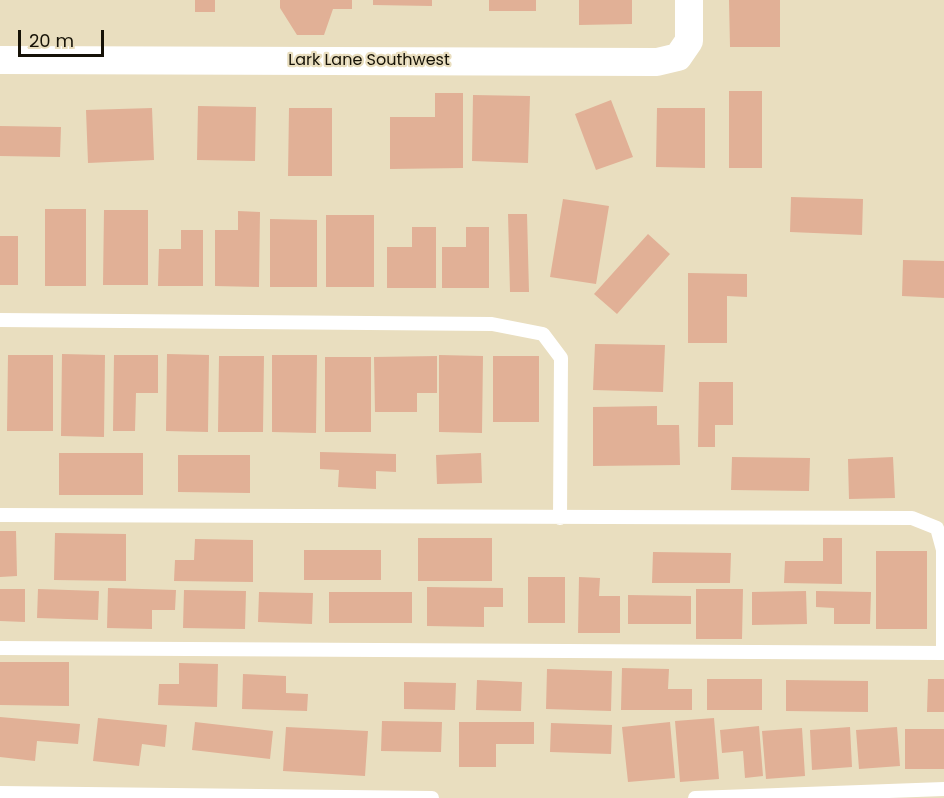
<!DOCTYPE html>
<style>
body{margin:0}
#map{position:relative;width:944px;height:798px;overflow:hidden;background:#e9debf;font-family:Poppins,sans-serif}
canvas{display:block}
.scale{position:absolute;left:18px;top:30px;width:86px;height:27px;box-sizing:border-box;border:3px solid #161207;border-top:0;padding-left:8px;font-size:18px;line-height:21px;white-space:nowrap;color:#161207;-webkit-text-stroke:4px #e9debf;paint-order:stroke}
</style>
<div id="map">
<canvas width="944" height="798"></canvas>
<div class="scale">20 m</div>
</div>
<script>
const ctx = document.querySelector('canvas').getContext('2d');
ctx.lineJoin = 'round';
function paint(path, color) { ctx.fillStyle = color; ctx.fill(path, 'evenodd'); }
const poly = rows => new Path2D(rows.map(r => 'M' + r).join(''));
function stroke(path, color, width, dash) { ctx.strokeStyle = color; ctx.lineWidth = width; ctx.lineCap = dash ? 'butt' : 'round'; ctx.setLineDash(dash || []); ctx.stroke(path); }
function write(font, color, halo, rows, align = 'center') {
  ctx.font = font + ' Poppins,sans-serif'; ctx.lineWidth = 4.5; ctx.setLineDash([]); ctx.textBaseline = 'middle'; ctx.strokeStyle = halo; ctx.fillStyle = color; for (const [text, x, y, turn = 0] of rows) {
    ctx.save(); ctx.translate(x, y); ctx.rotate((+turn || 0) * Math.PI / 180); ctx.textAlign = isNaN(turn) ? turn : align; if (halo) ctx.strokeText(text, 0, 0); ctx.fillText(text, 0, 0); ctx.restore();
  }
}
paint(poly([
 [195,0,215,0,215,12,195,12],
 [280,0,352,0,352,9,333,9,324,35,297,35,280,8],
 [373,0,432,0,432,6,373,5],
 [489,0,536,0,536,11,489,11],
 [579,0,632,0,632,24,579,25],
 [729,0,780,0,780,47,730,47],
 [729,91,762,91,762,168,729,168],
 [435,93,463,93,463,168,390,169,390,117,435,117],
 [473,95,530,96,528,163,472,161],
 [611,100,633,157,596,170,575,114],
 [198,106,256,107,255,161,197,160],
 [152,108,154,160,88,163,86,110],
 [289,108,332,108,332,176,288,176],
 [657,108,705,108,705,168,656,167],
 [0,126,61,127,60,157,0,156],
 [791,197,863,199,862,235,790,232],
 [563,199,609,206,596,284,550,277],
 [45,209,86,209,86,286,45,286],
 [104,210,148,210,148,285,103,285],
 [238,211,260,212,259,287,215,286,215,230,238,230],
 [508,214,527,214,529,292,510,292],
 [326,215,374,215,374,287,326,287],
 [270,219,317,220,317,287,270,287],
 [412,227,436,227,436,288,387,288,387,247,412,247],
 [466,227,489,227,489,288,442,288,442,247,466,247],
 [181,230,203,230,203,286,158,286,159,249,181,249],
 [648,234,670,254,617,314,594,294],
 [0,236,18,236,18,285,0,285],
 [903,260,944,261,944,298,902,296],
 [688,273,747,274,747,297,727,296,727,343,688,343],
 [595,344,665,345,663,392,593,390],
 [62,354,105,355,104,437,61,436],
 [167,354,209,355,208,432,166,431],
 [8,355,53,355,53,431,7,431],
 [114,355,158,355,158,393,136,393,135,431,113,431],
 [272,355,317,355,316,433,272,432],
 [439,355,483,356,482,433,439,432],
 [219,356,264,356,263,432,218,432],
 [437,356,437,393,417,393,417,412,375,412,374,357],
 [493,356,539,356,539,422,493,422],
 [325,357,371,357,371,432,325,432],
 [699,382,733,382,733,425,715,425,715,447,698,447],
 [657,406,657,425,679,425,680,465,593,466,593,407],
 [320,452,396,454,396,472,376,471,376,489,338,487,339,470,320,469],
 [59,453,143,453,143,495,59,495],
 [481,453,482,483,437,484,436,455],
 [178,455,250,455,250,493,178,492],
 [732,457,810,458,809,491,731,490],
 [893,457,895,498,849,499,848,459],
 [0,531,16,531,17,576,0,577],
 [55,533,126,534,126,581,54,580],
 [418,538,492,538,492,581,418,581],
 [823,538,842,538,842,584,784,583,785,561,823,561],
 [195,539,253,540,253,582,174,581,175,560,194,560],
 [304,550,381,550,381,580,304,580],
 [876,551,927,551,927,629,876,629],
 [653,552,731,553,730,583,652,583],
 [528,577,565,577,565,623,528,623],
 [579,577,600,578,599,596,620,596,620,633,578,633],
 [427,587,503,588,503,607,484,607,484,627,427,626],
 [108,588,176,590,175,610,152,610,152,629,107,628],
 [0,589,25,589,25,622,0,621],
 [38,589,99,591,98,620,37,618],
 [696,589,743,589,742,639,696,639],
 [184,590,246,591,245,629,183,628],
 [806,591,807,624,752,625,752,592],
 [816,591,871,592,870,624,834,624,834,608,816,607],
 [259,592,313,593,312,624,258,622],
 [329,592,412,592,412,623,329,623],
 [628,595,691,596,691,624,628,624],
 [0,662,69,662,69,706,0,705],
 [179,663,218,664,217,707,158,705,159,684,179,684],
 [622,668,669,669,668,689,692,689,692,710,621,710],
 [547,669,612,671,611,711,546,709],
 [243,674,286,676,286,693,308,694,307,711,242,709],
 [707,679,762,679,762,710,707,710],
 [928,679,944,679,944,712,927,712],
 [477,680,522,682,521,711,476,710],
 [786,680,868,681,868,712,786,711],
 [404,682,456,683,455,710,404,709],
 [0,717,80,724,78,744,37,741,35,761,0,757],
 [98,718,167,725,165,747,142,744,139,766,93,761],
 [714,718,719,779,680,782,675,721],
 [382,721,442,722,441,752,381,751],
 [195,722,273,731,270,759,192,750],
 [459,722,534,722,534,744,496,744,496,767,459,767],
 [670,722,675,778,628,782,622,727],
 [551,723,612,725,611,754,550,752],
 [759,726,763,776,745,778,743,751,722,753,720,730],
 [286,727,368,731,365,776,283,771],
 [850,727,852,767,812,770,810,730],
 [897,727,900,766,859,769,856,730],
 [802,728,805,776,766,779,762,731],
 [905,729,944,729,944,769,905,769]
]), '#e1b096');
stroke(poly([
 [0,320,492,324,543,334,561,358,560,518],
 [0,515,912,518,937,528,943,550,943,653],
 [0,648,944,653],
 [0,793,432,798],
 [695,798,944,789]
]), '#fff', 14);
stroke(poly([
 [0,60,657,62,678,57,689,41,689,0]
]), '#fff', 28);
write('16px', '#161207', '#e9debf', [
 ["Lark Lane Southwest",369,61]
]);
</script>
